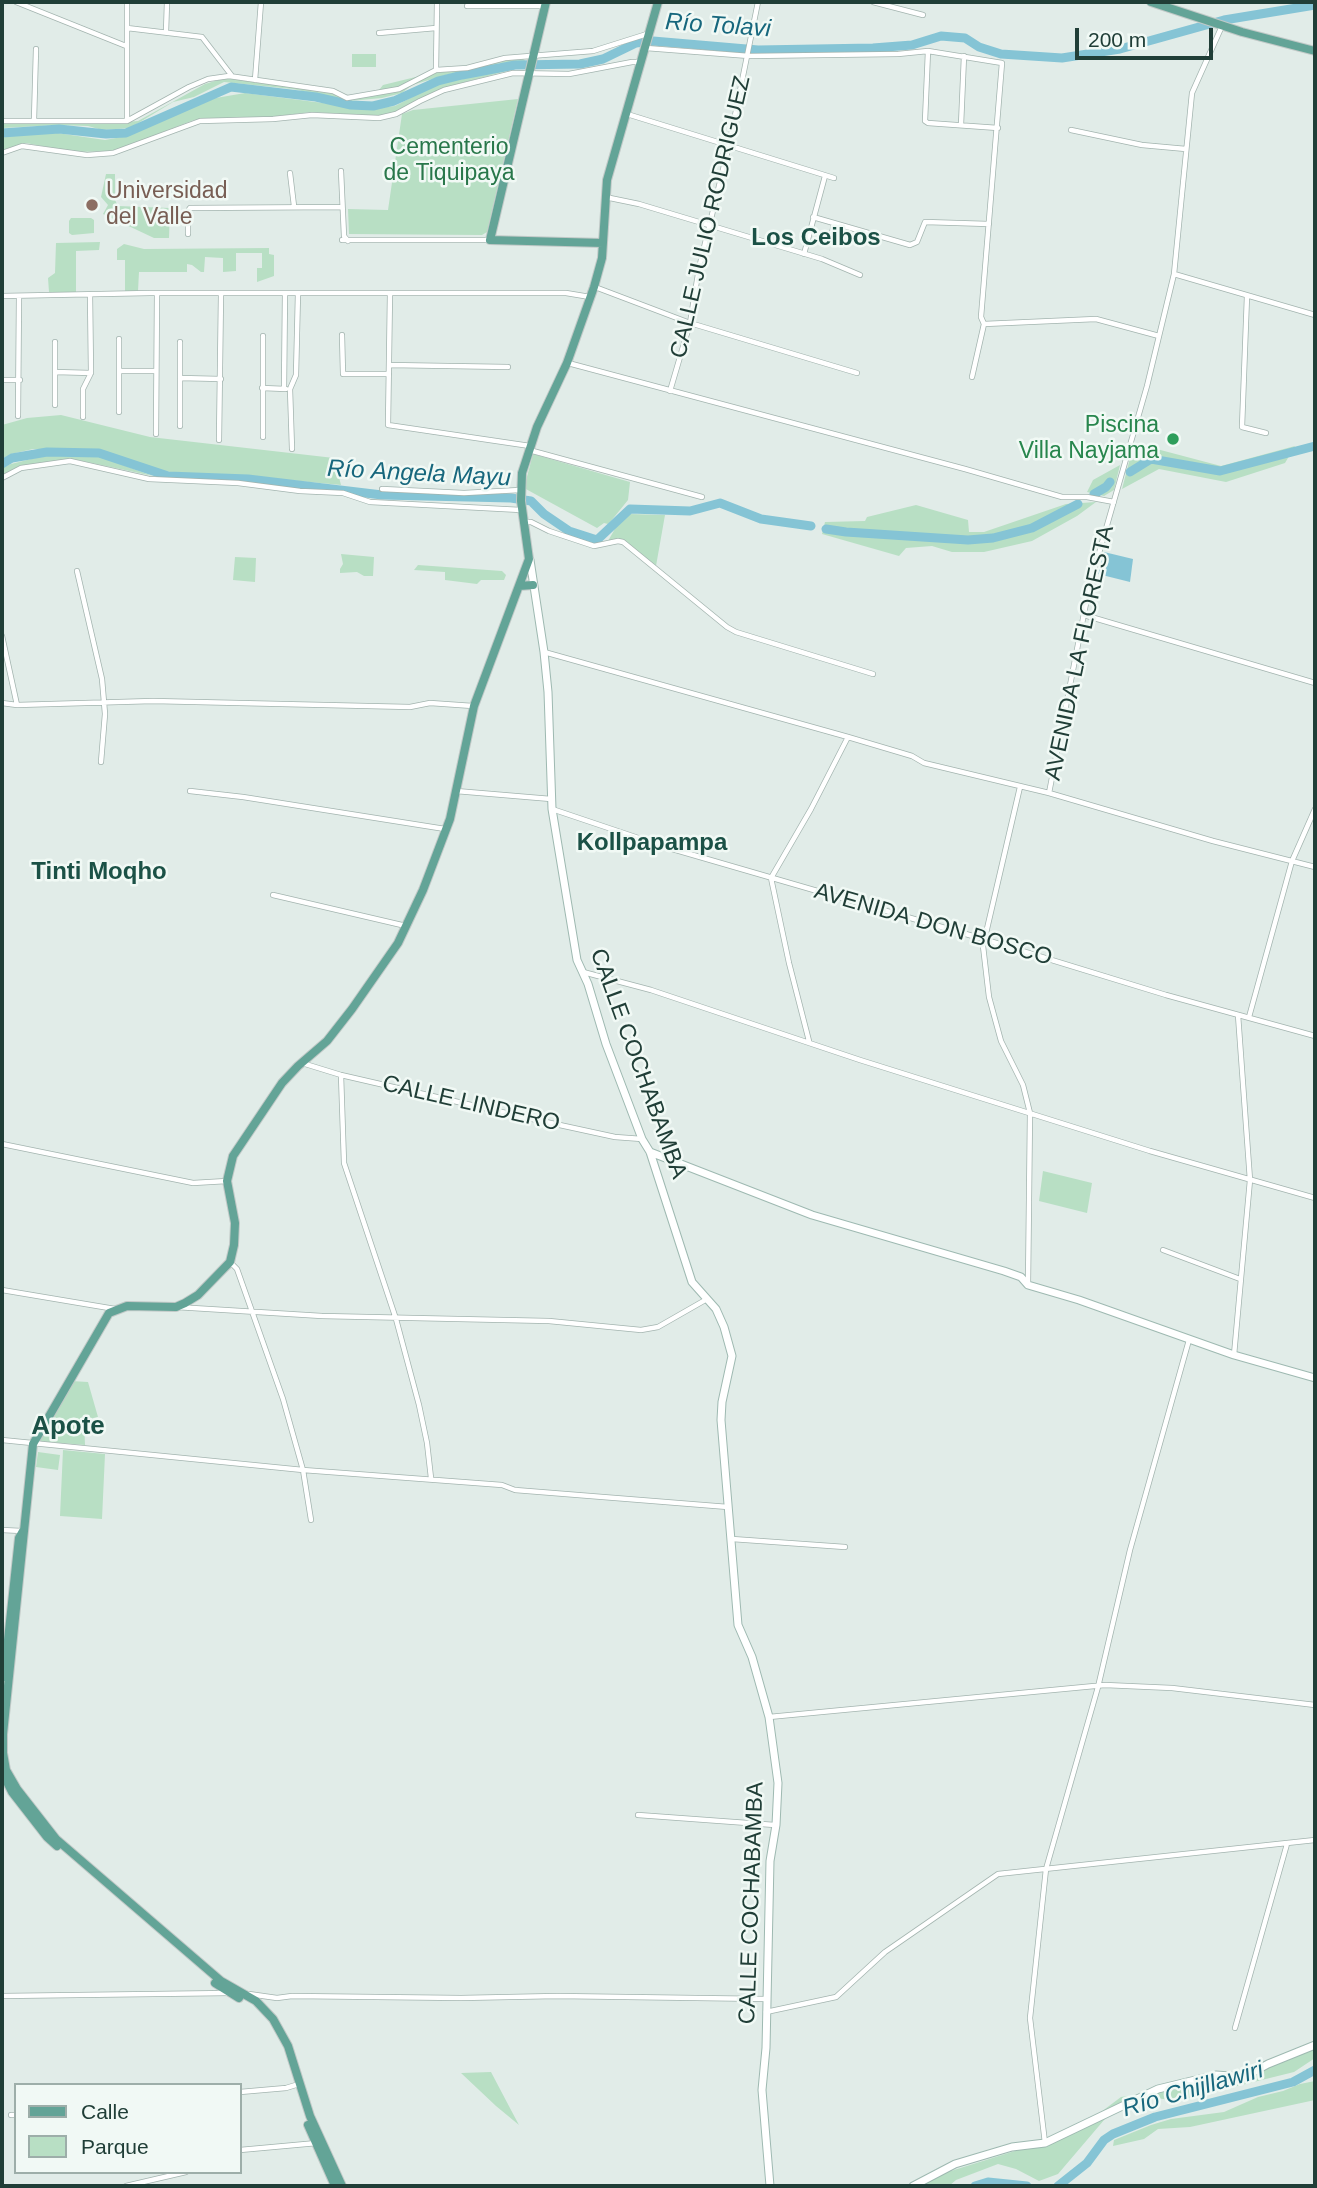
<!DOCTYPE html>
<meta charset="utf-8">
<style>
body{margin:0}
#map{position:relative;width:1317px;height:2188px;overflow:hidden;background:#e1ece8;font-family:Arial,sans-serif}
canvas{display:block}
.frame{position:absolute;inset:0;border:4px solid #203e37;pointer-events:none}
.legend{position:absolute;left:14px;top:2083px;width:228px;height:91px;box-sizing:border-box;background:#f1f9f5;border:2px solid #9daea9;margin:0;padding:9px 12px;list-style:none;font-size:21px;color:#203e37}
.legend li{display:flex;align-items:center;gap:14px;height:35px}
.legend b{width:35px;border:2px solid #9daea9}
.scale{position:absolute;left:1075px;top:28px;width:138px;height:32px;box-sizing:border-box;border:4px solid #203e37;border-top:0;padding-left:9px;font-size:21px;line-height:24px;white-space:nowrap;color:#203e37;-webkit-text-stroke:5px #f1f9f5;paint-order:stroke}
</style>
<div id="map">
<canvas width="1317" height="2188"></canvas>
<div class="frame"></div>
<ul class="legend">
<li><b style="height:9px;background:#63a497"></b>Calle</li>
<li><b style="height:19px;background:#b8dfc4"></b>Parque</li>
</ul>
<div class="scale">200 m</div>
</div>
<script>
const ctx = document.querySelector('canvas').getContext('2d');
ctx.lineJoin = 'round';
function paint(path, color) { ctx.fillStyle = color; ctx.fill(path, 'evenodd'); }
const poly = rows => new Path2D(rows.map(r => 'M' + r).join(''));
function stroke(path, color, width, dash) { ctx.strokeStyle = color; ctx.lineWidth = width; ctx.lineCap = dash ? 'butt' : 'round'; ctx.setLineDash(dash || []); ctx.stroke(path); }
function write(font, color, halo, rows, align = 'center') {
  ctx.font = font + ' Arial,sans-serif'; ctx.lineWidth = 5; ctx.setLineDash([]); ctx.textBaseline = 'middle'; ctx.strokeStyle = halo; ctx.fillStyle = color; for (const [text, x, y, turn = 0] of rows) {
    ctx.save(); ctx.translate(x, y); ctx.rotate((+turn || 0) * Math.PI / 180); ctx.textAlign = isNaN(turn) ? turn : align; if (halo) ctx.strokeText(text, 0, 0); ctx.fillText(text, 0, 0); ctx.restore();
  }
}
paint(poly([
 [352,54,376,54,376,67,352,67],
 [523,59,527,62,500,63,484,69,453,73,412,85,402,93,382,98,349,101,293,89,224,82,194,97,173,102,130,128,102,130,88,126,58,125,2,128,2,123,98,124,138,121,205,84,225,78,333,93,347,100,375,95,383,85,436,72,465,70,505,60],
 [525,66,443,88,394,113,379,116,311,112,263,118,211,118,194,120,114,151,74,152,26,143,2,150,2,138,15,134,57,133,105,140,127,136,210,99,245,93,370,109,395,106,439,83,515,67],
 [518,99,487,232,482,235,349,234,348,209,388,210,402,114,413,110],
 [106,174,115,174,115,200,118,206,170,208,169,238,154,238,103,214,108,205,101,197],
 [71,218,91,218,94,220,94,233,72,235,69,233,69,221],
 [100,242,99,250,76,251,76,292,49,292,48,278,55,273,56,243],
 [124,244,144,249,269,248,269,254,274,255,274,276,257,282,257,268,262,268,262,253,236,253,236,271,223,272,223,258,205,257,204,272,201,272,192,265,187,264,187,272,139,272,138,291,125,291,125,260,117,260,117,249],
 [61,415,150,437,334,458,341,485,246,476,178,473,155,470,99,450,33,449,11,454,2,459,2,425,27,418],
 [1134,443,1221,466,1295,446,1285,463,1226,482,1159,469,1122,489],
 [533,454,630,482,628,500,611,521,608,524,604,523,597,528,524,488],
 [47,455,98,456,153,476,73,459,19,466,2,475,2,468,11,464],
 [1120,465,1114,490,1104,496,1087,492,1093,480],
 [1096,502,1077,516,1032,541,984,552,952,552,932,546,906,548,899,556,822,534,825,522,865,521,867,517,916,505,968,520,969,532,984,532,1066,504],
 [629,514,665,515,656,566,624,540,608,541,616,527],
 [341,554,374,557,373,576,364,576,357,572,340,573,340,569,343,564],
 [235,557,256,558,255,582,233,580],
 [418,565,502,571,506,575,504,580,481,580,477,584,445,580,445,572,414,570],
 [1043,1171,1092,1183,1087,1213,1039,1201],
 [71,1381,88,1382,98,1417,84,1420,85,1445,37,1441],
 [63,1450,105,1454,102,1519,60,1516],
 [38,1452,60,1455,58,1470,36,1467],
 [1315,2048,1315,2058,1294,2072,1177,2101,1149,2097,1123,2102,1110,2113,1058,2174,1039,2181,1016,2169,998,2164,956,2180,949,2186,920,2186,938,2175,1018,2150,1043,2147,1073,2133,1121,2097,1179,2089,1208,2079,1245,2080,1285,2057],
 [491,2072,511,2110,519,2125,496,2106,461,2073],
 [1315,2081,1315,2100,1190,2127,1158,2129,1144,2139,1113,2146,1114,2140,1151,2125,1171,2119,1224,2112,1258,2097,1283,2091,1300,2084]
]), '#b8dfc4');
paint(poly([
 [1104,552,1133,559,1130,582,1098,574]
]), '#85c4d5');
stroke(poly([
 [2,133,59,129,106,134,126,133,231,87,316,97,351,105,373,106,394,101,438,81,462,75,515,65,580,64,603,59,636,43,653,41,758,50,873,48,912,45,941,36,965,38,979,47,1001,54,1062,58,1120,49,1224,20,1315,5],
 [2,464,12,458,47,452,99,453,168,476,248,479,382,495,511,498,531,501,544,514,569,531,597,540,630,509,690,511,720,503,761,519,811,526],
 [1130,472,1151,459,1220,471,1315,446],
 [1094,494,1106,487,1110,482],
 [826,529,846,532,968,540,993,538,1032,528,1078,504],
 [975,2186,988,2182,1027,2186],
 [1058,2186,1087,2163,1104,2140,1113,2134,1155,2117,1293,2082,1315,2070]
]), '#85c4d5', 9);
const street = poly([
 [16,2,126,46],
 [873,2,923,15],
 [467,6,545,6],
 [127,28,202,37,232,76],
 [166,32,167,2],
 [379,33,436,28],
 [646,48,749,56,898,54,928,51,1002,63,981,317,984,324,972,377],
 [928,51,925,121,928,123,998,128],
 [436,70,437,2],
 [255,80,261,2],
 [627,114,834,178],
 [34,120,36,49],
 [2,121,127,121,189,87,208,79,229,76,333,91,347,98,399,89,436,70,467,68,505,58,593,51,647,34],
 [127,121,127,2],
 [961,125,964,56],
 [1071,130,1142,145,1186,149],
 [2,153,22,146,87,155,113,153,200,121,273,119,312,115,379,118,396,114,420,101,444,90,513,73,569,74,632,62,640,62],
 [341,171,344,236,348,241],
 [290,173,294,206],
 [605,197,639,204,822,259,860,275],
 [813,217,910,245,917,242,925,222,989,224],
 [188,234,188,211,190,208,342,207],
 [342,240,490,240],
 [830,242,834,224],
 [804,254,825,176],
 [1174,274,1315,315],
 [595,287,690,323,857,373],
 [390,293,388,425,530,446],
 [2,296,150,293,566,293,590,297],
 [1247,296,1242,427,1266,433],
 [984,324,1096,319,1159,336],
 [342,335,343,374,389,374],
 [568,363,965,469,1062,497,1087,497,1114,502],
 [389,365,508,367],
 [119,371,156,371],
 [55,372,91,373],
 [180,378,221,379],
 [2,380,20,380],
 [262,388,286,389],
 [284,389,285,293],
 [670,391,690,323,699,268,729,145,758,2],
 [55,405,55,342],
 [119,412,119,339],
 [18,416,19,296],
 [83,417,83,389,91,373,90,294],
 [180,426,180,342],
 [156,434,157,293],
 [263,437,263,336],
 [219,440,221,294],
 [292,449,290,389,296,375,298,293],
 [529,450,702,497],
 [2,478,21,468,70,461,149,479,238,483,300,491,343,493,370,502,521,510],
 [382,489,464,493,520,490],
 [525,522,531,522,549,531,594,546,618,541,623,542,727,627,736,632,873,674],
 [77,571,102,679,105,714,101,762],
 [1084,615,1315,683],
 [2,636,17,705],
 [544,652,848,737,912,756,924,763,1049,793,1213,841,1315,867],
 [2,703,17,705,153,701,410,707,430,703,473,706],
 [1020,787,983,946,989,997,1001,1041,1023,1085,1030,1113,1028,1285],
 [190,791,243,797,445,829],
 [456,791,551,799],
 [1049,793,1089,588,1147,386,1174,274,1192,93,1222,26],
 [552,809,662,846,983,939,1166,995,1315,1036],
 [273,895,406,926],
 [583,972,651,990,860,1060,1150,1151,1315,1198],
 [1249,1017,1292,861,1315,809],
 [809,1041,789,963,771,878,811,809,848,737],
 [302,1063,341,1075,532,1119,615,1137,642,1139],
 [341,1075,344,1163,396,1319,419,1405,427,1443,431,1478],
 [2,1144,193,1183,227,1181],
 [1163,1250,1240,1279],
 [231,1263,237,1269,283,1399,303,1470,311,1520],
 [2,1290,115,1309],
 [176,1307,322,1316,549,1321,641,1330,658,1327,707,1299],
 [1234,1355,1250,1180,1238,1015],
 [2,1440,303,1470,502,1485,515,1490,728,1507],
 [2,1530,22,1531],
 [732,1539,845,1547],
 [769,1717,1105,1685,1172,1688,1315,1705],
 [638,1815,775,1825],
 [249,1994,277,1998,292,1996,461,1998,557,1996,766,1999],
 [2,1996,230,1993],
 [766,2012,836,1997,885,1952,998,1874,1315,1840],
 [1235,2028,1287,1844],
 [240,2092,286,2088,299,2084],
 [11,2115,16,2115],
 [1045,2143,1030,2018,1046,1869,1098,1687,1130,1550,1189,1340],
 [240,2150,317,2143],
 [126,2186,186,2172]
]);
const secondary = poly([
 [530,560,544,652,548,692,552,809,577,960,588,984,606,1044,642,1139,650,1152,692,1282,716,1309,724,1327,732,1356,722,1402,721,1420,738,1625,752,1657,769,1717,778,1783,776,1825,770,1861,766,2048,762,2090,770,2186],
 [650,1152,812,1215,1004,1271,1021,1277,1028,1285,1079,1300,1234,1355,1315,1378],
 [913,2186,955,2164,1012,2147,1045,2143,1158,2089,1216,2075,1244,2077,1268,2064,1315,2045]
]);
const primary = poly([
 [546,2,490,240,603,243],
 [1151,2,1242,32,1315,51],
 [519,586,533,585],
 [4,1677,19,1538,23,1531],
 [2,1772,12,1792,47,1837,57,1846],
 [215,1983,239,1998],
 [308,2125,335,2186],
 [342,2186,310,2116,288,2046,273,2019,256,2001,221,1981,56,1839,17,1789,6,1770,3,1753,3,1734,33,1444,109,1313,127,1306,176,1307,185,1303,198,1295,230,1262,234,1245,235,1223,227,1181,233,1156,282,1083,298,1066,327,1041,352,1009,398,943,423,890,450,819,474,706,529,559,521,501,522,473,537,427,567,363,594,287,602,258,607,180,658,2]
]);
stroke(street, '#a3b4af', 6);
stroke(secondary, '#9eb9b1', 9);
stroke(primary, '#c1c9c7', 10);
stroke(street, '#fff', 4.5);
stroke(secondary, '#fff', 7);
stroke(primary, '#63a497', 8);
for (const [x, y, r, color] of [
 [92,205,7,"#8d6e63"],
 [1173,439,7,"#2e9e5b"]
]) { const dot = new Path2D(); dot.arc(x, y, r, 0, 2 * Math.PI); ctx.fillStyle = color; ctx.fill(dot); stroke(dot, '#f1f9f5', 2.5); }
write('23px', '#28774a', '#f1f9f5', [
 ["Cementerio",449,148],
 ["de Tiquipaya",449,174]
]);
write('23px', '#785e54', '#f1f9f5', [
 ["Universidad",106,192],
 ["del Valle",106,218]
], 'left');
write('23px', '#203e37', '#f1f9f5', [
 ["CALLE JULIO RODRIGUEZ",711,217,-77],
 ["AVENIDA LA FLORESTA",1080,653,-78],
 ["AVENIDA DON BOSCO",933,925,16],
 ["CALLE COCHABAMBA",638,1064,70],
 ["CALLE LINDERO",471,1104,13],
 ["CALLE COCHABAMBA",752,1903,-88]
]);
write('23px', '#27864d', '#f1f9f5', [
 ["Piscina",1159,426],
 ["Villa Nayjama",1159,452]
], 'right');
write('italic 24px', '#17677d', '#f1f9f5', [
 ["Río Tolavi",718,26,4],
 ["Río Angela Mayu",419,474,3],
 ["Río Chijllawiri",1193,2090,-16]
]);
write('bold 24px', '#1b5146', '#f1f9f5', [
 ["Los Ceibos",816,238],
 ["Kollpapampa",652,843],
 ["Tinti Moqho",99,872]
]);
write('bold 26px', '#1b5146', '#f1f9f5', [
 ["Apote",68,1427]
]);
</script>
